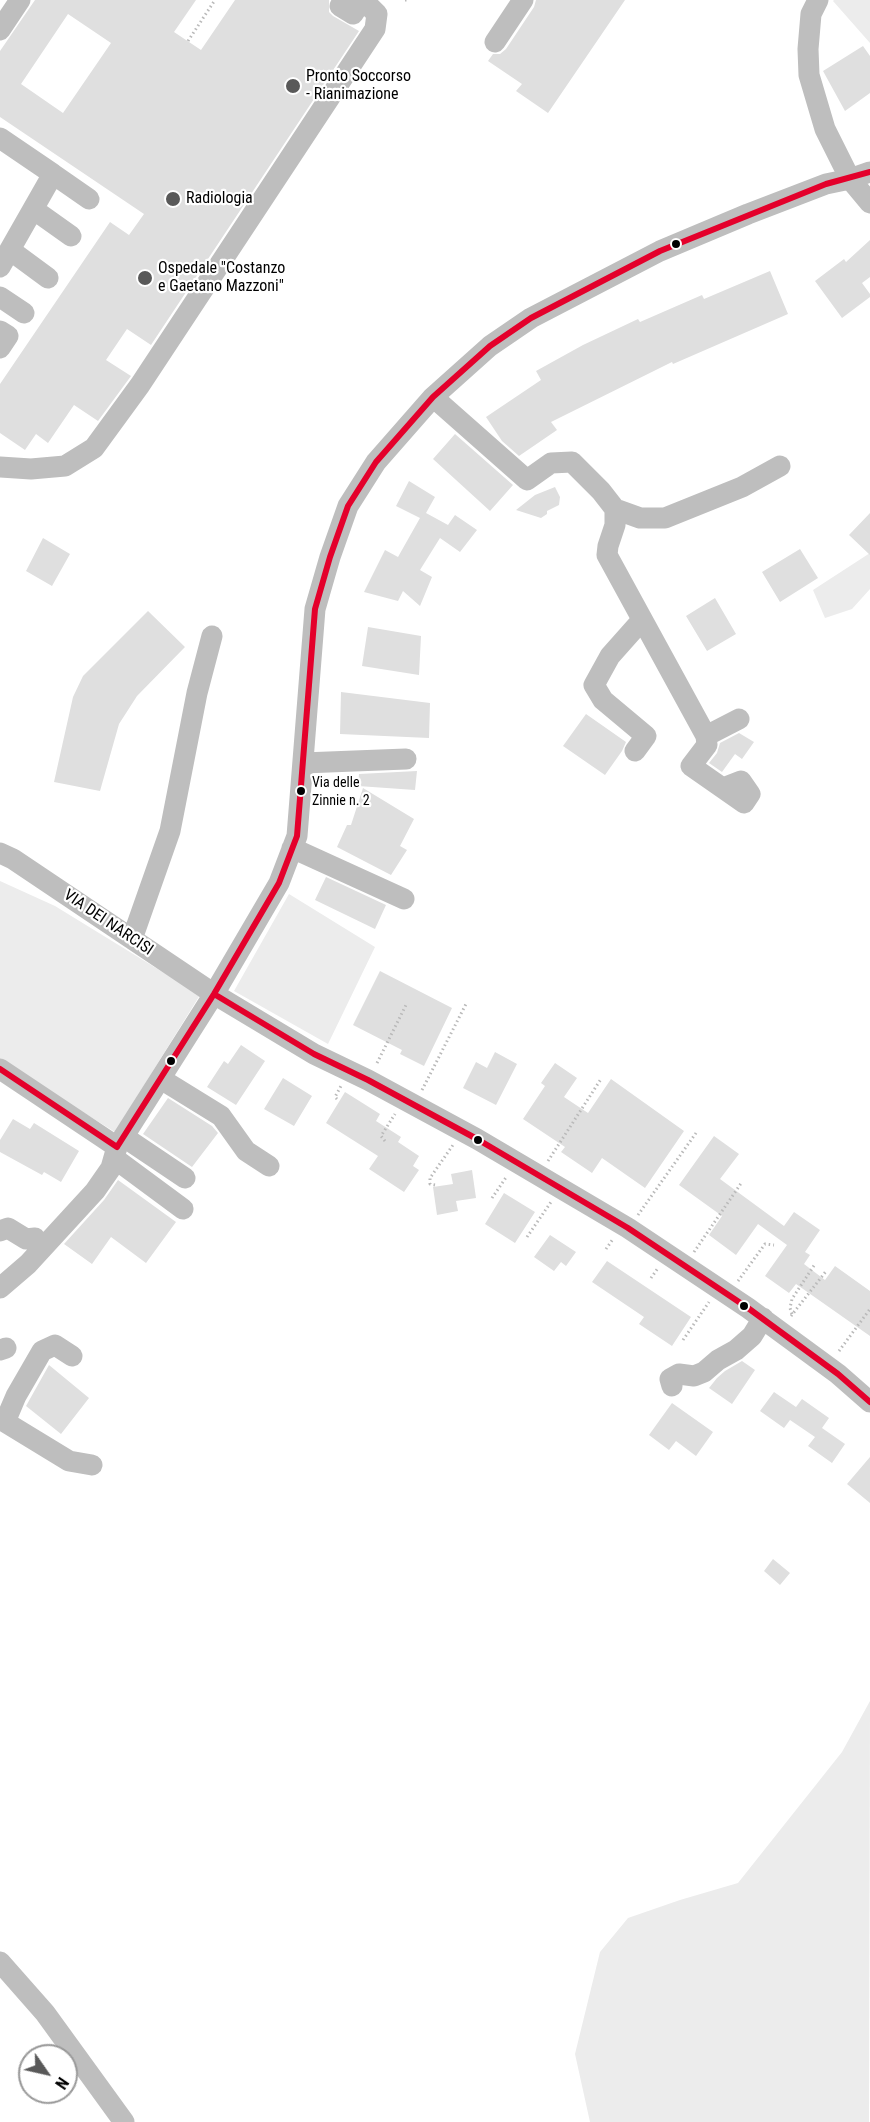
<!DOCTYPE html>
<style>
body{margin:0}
#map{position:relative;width:870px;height:2122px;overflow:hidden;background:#fff;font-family:"Roboto Condensed",sans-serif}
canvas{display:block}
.north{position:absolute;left:18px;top:2044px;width:60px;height:60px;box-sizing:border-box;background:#fff;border:2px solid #999;border-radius:50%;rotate:124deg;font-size:16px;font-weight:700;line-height:24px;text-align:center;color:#000}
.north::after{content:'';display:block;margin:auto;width:21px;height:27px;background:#595959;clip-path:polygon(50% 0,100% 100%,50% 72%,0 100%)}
</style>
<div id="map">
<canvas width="870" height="2122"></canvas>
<div class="north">N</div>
</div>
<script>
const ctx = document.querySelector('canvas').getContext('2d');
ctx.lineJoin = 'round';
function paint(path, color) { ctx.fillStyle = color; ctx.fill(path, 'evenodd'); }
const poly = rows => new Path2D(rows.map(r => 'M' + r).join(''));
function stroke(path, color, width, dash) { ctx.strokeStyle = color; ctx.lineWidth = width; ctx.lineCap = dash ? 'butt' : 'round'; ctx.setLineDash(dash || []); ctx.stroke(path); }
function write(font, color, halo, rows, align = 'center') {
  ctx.font = font + ' "Roboto Condensed",sans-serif'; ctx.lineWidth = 4.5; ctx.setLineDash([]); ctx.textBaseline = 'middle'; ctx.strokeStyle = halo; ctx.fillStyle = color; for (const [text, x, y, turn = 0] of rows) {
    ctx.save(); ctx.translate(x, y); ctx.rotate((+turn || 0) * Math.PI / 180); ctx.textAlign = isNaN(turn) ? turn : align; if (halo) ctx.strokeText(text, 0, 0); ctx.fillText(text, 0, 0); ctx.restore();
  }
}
paint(poly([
 [834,0,870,0,870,43,833,1],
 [870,553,870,589,852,609,825,618,813,590],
 [0,881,55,906,200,995,115,1132,0,1061],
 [289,894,375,947,328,1044,234,991],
 [870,1701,869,2122,590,2122,575,2054,600,1952,628,1918,680,1900,738,1883,842,1752]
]), '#ececec');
paint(poly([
 [35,0,196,0,174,32,201,50,235,0,329,0,329,12,333,16,359,31,151,345,127,329,106,360,131,376,98,421,74,405,48,443,36,434,25,450,0,433,0,384,110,222,129,235,144,214,0,117,0,51],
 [68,14,111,43,63,113,21,84],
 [536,0,625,0,548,113,516,91,522,84,488,61,493,54,500,54,506,49,534,7],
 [863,46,870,56,870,93,845,111,823,71],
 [870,240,870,277,862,283,870,294,870,297,842,318,815,281,844,259,846,262],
 [770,271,788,314,673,364,672,362,551,422,557,430,519,456,502,441,486,417,541,380,536,371,583,345,638,319,640,322,702,295,704,299],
 [455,434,513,485,490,511,433,459],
 [409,481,435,497,426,513,448,525,455,515,477,530,460,552,440,538,420,570,432,577,420,606,403,591,398,601,364,592,385,550,398,557,420,518,396,506],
 [555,487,560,497,559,505,547,511,547,514,541,518,516,510,535,495],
 [870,513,870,555,849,535],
 [43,538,70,554,52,586,26,571],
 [800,549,818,578,780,602,762,572],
 [715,598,736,634,707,651,686,616],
 [148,611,185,647,137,696,119,724,100,791,54,782,73,697,83,676],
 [368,627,421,636,419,675,362,666],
 [341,692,430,703,429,738,340,734],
 [586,714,626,742,622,751,605,775,563,746],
 [739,733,754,742,742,759,735,754,722,772,709,763,717,753,720,743],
 [417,771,415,790,358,786,359,774],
 [363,788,414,819,400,846,407,850,391,875,337,847,347,825,351,825],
 [326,877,386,905,375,929,315,900],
 [380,971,452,1008,424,1066,400,1054,402,1050,353,1025],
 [241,1045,265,1061,236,1105,207,1087,224,1061,228,1064],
 [495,1052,517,1064,496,1105,463,1088,476,1062,487,1068],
 [555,1063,577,1078,564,1097,588,1113,611,1079,684,1131,645,1188,602,1158,592,1173,561,1152,565,1147,523,1119,545,1086,541,1083],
 [283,1078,312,1096,294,1126,264,1109],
 [345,1092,380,1114,376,1121,401,1137,398,1142,419,1156,413,1166,419,1170,404,1192,369,1169,378,1156,326,1123],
 [168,1098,212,1126,218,1133,192,1167,143,1134],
 [13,1119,30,1129,34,1123,79,1151,61,1182,44,1172,42,1175,0,1152,0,1140],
 [714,1136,739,1154,720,1179,784,1226,794,1212,820,1230,805,1252,810,1255,804,1264,825,1280,835,1266,870,1291,870,1336,796,1284,789,1293,765,1276,787,1245,758,1224,736,1255,709,1235,722,1216,679,1185],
 [472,1170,476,1198,456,1201,458,1211,437,1215,433,1187,453,1184,451,1174],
 [118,1180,176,1222,146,1263,111,1237,92,1264,64,1244,104,1200],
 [504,1193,535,1212,515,1243,485,1224],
 [550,1235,576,1252,566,1266,561,1262,554,1271,534,1257],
 [607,1261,691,1317,672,1346,639,1324,644,1317,592,1282],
 [742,1361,755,1370,732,1404,709,1388,717,1378,725,1371],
 [49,1365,89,1398,61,1434,26,1406],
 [774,1392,796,1407,802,1399,829,1418,822,1428,845,1444,832,1463,808,1446,815,1437,790,1420,784,1428,760,1411],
 [672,1403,713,1432,696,1456,676,1441,669,1450,649,1435],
 [870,1457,870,1503,847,1484],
 [773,1559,790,1573,780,1585,764,1571]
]), '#dfdfdf');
stroke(poly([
 [405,0,407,0],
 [188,41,215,0],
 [377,1063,407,1003],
 [422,1090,466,1004],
 [337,1099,335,1097,341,1086],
 [385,1141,381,1136,395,1114],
 [548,1161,601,1079],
 [435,1185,430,1184,430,1178,453,1145],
 [492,1198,507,1176],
 [638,1215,696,1133],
 [527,1237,551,1202],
 [606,1249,613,1239],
 [694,1252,742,1182],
 [651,1278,658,1268],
 [738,1281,765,1244,774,1245],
 [792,1314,790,1308,792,1299,815,1264],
 [791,1316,827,1270],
 [683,1340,709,1302],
 [839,1351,870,1309]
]), '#b9b9b9', 3, [1.5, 3]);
stroke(poly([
 [818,0,811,14,808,49,809,75,825,129,850,179,870,203],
 [340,6,353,14,362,0],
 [0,30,20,0],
 [495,42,523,0],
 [0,138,53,174,0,267],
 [53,174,89,199],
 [33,209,71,236],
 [10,250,48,278],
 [0,297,24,313],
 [0,331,8,336,0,348],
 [433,397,527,480,551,463,572,462,601,491,615,509,640,518,665,518,742,487,780,466],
 [0,467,31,469,65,466,94,448,140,385,375,29,377,14,363,0],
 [615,509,615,525,608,546,607,555,706,736,707,745,691,766,744,803,750,794,741,781,723,788],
 [706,736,739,719],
 [635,751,646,736,603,700,594,685,610,656,642,620],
 [303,763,406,759],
 [292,848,404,899],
 [0,853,13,859,214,994,314,1054,368,1080,477,1139,628,1228,748,1308,838,1374,870,1402],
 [132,939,170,831,197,693,212,636],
 [0,1069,117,1147],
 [161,1079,221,1116,246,1151,269,1166],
 [124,1137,185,1178],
 [114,1158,183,1209],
 [0,1231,8,1228,26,1239,35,1238],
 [0,1288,28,1264,95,1191,111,1168,117,1147,214,994,279,883,297,836,315,609,330,557,348,506,376,462,433,397,490,346,531,318,660,251,748,214,826,184,850,179,870,172],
 [0,1350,6,1348],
 [672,1386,670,1379,679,1374,694,1376,704,1372,718,1360,736,1350,752,1336,763,1318],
 [0,1419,69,1461,92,1465],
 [5,1422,16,1396,42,1351,55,1345,72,1356],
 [0,1962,45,2013,124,2122]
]), '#bebebe', 21);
stroke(poly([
 [214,994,314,1054,368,1080,477,1139,628,1228,748,1308,838,1374,870,1402],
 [0,1069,117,1147],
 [117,1147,214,994,279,883,297,836,315,609,330,557,348,506,376,462,433,397,490,346,531,318,660,251,826,184,870,172]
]), '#e4002b', 6);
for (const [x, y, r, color] of [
 [293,86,8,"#595959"],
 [173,199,8,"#595959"],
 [676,244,5,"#000"],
 [145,278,8,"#595959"],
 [301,791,5,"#000"],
 [171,1061,5,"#000"],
 [478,1140,5,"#000"],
 [744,1306,5,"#000"]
]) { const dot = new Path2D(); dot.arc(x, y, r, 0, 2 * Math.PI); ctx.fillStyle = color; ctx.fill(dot); stroke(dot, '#fff', 2); }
write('14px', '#000', '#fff', [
 ["Via delle",312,783],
 ["Zinnie n. 2",312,801]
], 'left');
write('16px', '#000', '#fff', [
 ["Pronto Soccorso",306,77],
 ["- Rianimazione",306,95],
 ["Radiologia",186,199],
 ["Ospedale \"Costanzo",158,269],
 ["e Gaetano Mazzoni\"",158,287]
], 'left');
write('16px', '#000', '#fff', [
 ["VIA DEI NARCISI",108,923,34]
]);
</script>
